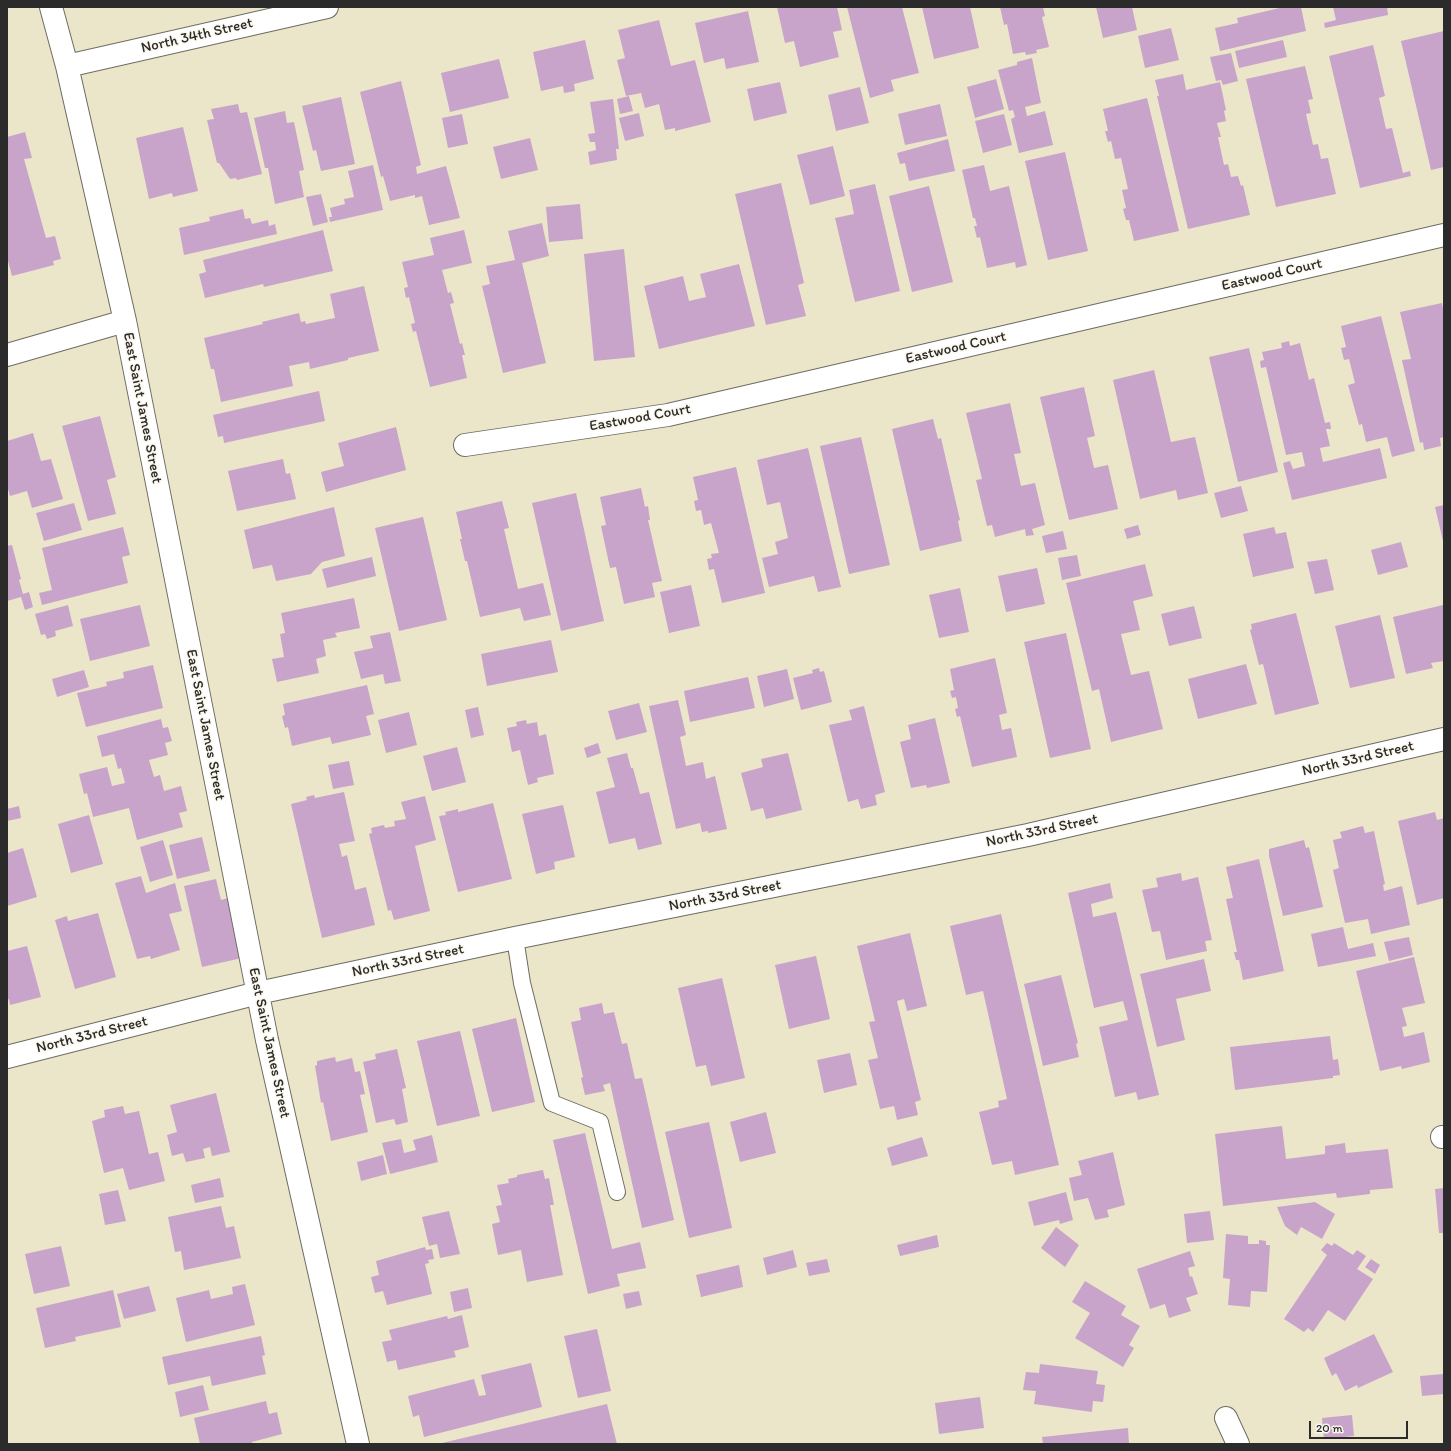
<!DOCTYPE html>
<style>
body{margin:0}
#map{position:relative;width:1451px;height:1451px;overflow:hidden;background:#ebe6c9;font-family:Itim,sans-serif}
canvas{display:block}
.frame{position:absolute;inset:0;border:8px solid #2b2b2b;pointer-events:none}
.scale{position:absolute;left:1309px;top:1421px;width:99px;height:18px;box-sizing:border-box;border:2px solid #2b2b2b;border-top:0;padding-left:5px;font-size:12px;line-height:14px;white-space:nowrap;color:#2b2b2b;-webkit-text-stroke:3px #fbf7ec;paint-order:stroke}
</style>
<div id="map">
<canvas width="1451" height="1451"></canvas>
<div class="frame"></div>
<div class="scale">20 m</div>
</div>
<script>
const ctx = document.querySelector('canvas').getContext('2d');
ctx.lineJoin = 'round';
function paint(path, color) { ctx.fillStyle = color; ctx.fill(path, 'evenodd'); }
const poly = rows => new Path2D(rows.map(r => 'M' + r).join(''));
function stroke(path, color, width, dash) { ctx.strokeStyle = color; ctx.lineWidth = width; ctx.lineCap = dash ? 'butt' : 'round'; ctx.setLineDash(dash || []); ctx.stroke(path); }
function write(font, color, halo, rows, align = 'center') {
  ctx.font = font + ' Itim,sans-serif'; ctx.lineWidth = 3; ctx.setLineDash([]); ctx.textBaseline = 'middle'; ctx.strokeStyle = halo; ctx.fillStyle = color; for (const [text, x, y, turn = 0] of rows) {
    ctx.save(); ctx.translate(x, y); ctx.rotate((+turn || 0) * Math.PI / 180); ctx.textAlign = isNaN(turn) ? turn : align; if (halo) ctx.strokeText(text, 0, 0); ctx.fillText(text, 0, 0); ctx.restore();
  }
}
paint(poly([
 [777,7,837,7,842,30,833,32,839,57,800,67,794,41,785,43],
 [847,7,902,7,919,73,891,80,894,91,870,98],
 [922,7,970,7,979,48,934,59],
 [1000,7,1043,7,1045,16,1042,17,1049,47,1036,50,1037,53,1026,55,1025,52,1013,54,1007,24,1004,25],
 [1096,7,1132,7,1137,30,1103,38],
 [1284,7,1301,7,1306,31,1220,51,1215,28,1238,23,1237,18],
 [1333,7,1387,7,1388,15,1325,28,1324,23,1336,20],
 [748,11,759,62,726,69,724,58,704,63,695,23],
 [659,20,671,66,695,60,711,122,675,131,675,128,665,130,659,104,645,108,641,93,626,96,617,60,625,58,618,30],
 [1171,28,1179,60,1145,68,1138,36],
 [1444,31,1444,167,1431,170,1401,41],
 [585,40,594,79,574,84,575,91,564,93,563,86,541,91,533,52],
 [1283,40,1287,57,1239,68,1235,51],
 [1373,45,1385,96,1379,98,1386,129,1392,128,1403,173,1410,171,1411,176,1360,188,1329,56],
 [1231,53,1238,81,1223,85,1221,80,1216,81,1210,57],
 [1032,58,1041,103,1025,107,1027,116,1045,111,1053,145,1019,153,1011,119,1015,117,1013,110,1009,111,998,70,1017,65,1017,62],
 [499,59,509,98,450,112,441,73],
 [1305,66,1313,99,1308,100,1311,113,1306,114,1313,145,1318,144,1321,159,1328,158,1336,194,1276,207,1246,79],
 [1183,74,1186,90,1220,82,1226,110,1224,111,1226,121,1217,123,1221,137,1218,137,1224,165,1228,164,1231,177,1238,176,1241,186,1243,185,1250,215,1188,229,1157,96,1159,96,1155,80],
 [996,79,1004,109,975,118,967,87],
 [401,81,421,165,416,167,417,174,446,166,460,218,429,225,422,196,415,198,415,195,390,201,383,176,381,177,360,92],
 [780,82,787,113,754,121,747,89],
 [860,87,869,123,836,131,828,95],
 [629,96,633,111,620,114,617,99],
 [341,97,355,164,321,171,316,150,313,151,302,106],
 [1147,98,1179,231,1134,241,1129,220,1126,220,1123,209,1126,208,1122,190,1128,189,1121,158,1115,159,1111,141,1108,142,1105,131,1108,131,1103,109],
 [613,99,619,149,616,149,617,160,590,165,588,152,596,150,595,142,590,142,588,134,595,133,590,102],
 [238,104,240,113,247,112,262,174,237,180,236,178,230,179,219,163,217,163,207,120,214,119,211,109],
 [940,104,947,136,905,145,898,114],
 [285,111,287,123,294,122,304,170,299,171,304,197,275,204,268,168,265,168,254,118],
 [639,113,644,136,625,141,619,118],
 [462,114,468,144,448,148,442,118],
 [1004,114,1012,145,983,153,975,121],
 [183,127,198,191,173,197,172,193,149,199,136,138],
 [25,132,32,158,24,159,46,238,55,236,61,259,53,261,54,265,12,276,7,257,7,137],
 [530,138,538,170,501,179,493,147],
 [948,139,955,171,909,181,905,163,900,164,897,153],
 [833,146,845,196,810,205,797,155],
 [1065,152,1088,251,1048,260,1025,161],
 [373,165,383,210,330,222,329,217,332,217,330,208,345,204,344,199,354,197,348,171],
 [984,165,990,191,1009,186,1027,265,1016,268,1015,262,987,268,980,237,977,238,974,226,977,226,975,218,973,218,962,170],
 [781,183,804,283,798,285,806,316,766,325,735,194],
 [875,184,900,291,855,302,835,218,854,214,849,190],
 [929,186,953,282,912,292,889,196],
 [321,194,328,222,313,226,306,197],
 [580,204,583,239,549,242,546,207],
 [243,209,245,219,250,218,252,224,268,220,269,226,275,224,277,234,184,255,179,228,210,221,209,217],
 [542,223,549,256,522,263,546,363,503,373,482,286,490,284,486,266,515,260,508,231],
 [323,230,333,271,264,287,263,284,205,298,199,274,206,272,203,260],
 [464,230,472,263,442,270,448,293,451,292,454,303,450,304,460,344,462,343,465,355,462,355,467,378,430,387,416,331,413,332,411,324,415,323,409,297,406,298,404,288,408,287,402,262,434,255,430,238],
 [624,249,635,357,594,361,584,254],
 [739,264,755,326,659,349,644,286,683,276,689,301,706,297,700,274],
 [364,286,379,351,348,358,348,360,310,369,309,362,289,366,293,386,221,402,214,369,211,369,204,338,263,324,262,322,299,313,301,322,305,321,306,324,335,318,330,294],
 [1442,303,1444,314,1444,437,1440,438,1441,446,1424,450,1423,442,1420,443,1402,360,1411,359,1400,312],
 [1381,316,1415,451,1392,457,1387,437,1366,442,1362,424,1359,425,1348,385,1355,383,1349,359,1344,360,1341,348,1346,347,1341,326],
 [1289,341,1290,346,1300,343,1309,380,1314,378,1325,423,1330,422,1331,429,1326,429,1330,446,1320,448,1323,462,1380,448,1387,478,1292,500,1283,463,1290,461,1293,469,1305,466,1302,452,1286,455,1266,367,1261,368,1260,361,1264,360,1262,352,1282,348,1281,343],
 [1249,348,1278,472,1238,482,1209,357],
 [1154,370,1171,442,1195,437,1208,493,1178,500,1176,490,1140,499,1113,380],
 [1084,387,1095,436,1087,438,1094,468,1108,465,1118,509,1069,520,1040,397],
 [319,391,325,421,224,443,223,436,218,437,213,415],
 [1010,403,1021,453,1014,454,1021,486,1035,483,1045,525,1032,529,1034,535,1026,536,1025,529,995,537,992,525,987,526,976,480,982,479,966,413],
 [100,416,116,477,107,480,116,514,88,521,62,426],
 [933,419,938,439,941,438,960,520,958,521,962,541,920,551,892,429],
 [396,427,406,470,326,492,321,472,344,466,338,443],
 [33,433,41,461,51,459,63,499,32,508,27,491,10,496,7,485,7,441],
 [861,437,890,565,849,574,820,446],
 [808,448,841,587,818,592,814,576,769,587,762,558,778,554,775,542,788,538,780,502,767,505,757,460],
 [283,459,286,474,290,473,296,499,237,511,228,471],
 [736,467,765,593,722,603,714,569,709,570,707,559,712,558,711,554,719,553,711,523,704,525,701,510,696,511,694,501,698,500,693,477],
 [1241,486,1248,511,1221,518,1214,493],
 [641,488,645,507,648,506,650,520,648,520,662,581,652,583,655,597,624,604,616,567,610,568,601,526,606,525,600,497],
 [576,493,604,621,561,631,532,503],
 [502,501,509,528,504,529,518,589,543,583,551,615,524,621,520,608,480,617,467,561,465,561,460,539,462,539,456,512],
 [74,503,82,530,44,541,36,513],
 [1444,505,1444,541,1443,541,1435,507],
 [334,507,345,556,322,562,311,574,276,581,272,565,253,569,244,530],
 [423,517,447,620,399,631,375,528],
 [1138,525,1141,535,1127,539,1124,529],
 [123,527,130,555,122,557,128,583,42,605,39,593,52,590,42,548],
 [1274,527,1276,534,1286,532,1294,568,1253,577,1243,534],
 [1063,531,1067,549,1046,553,1042,536],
 [1401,542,1408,567,1378,575,1371,550],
 [12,545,21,579,19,580,23,594,29,592,33,607,25,610,21,597,7,601,7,546],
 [1077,555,1081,576,1062,580,1058,558],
 [372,557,376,576,327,588,322,569],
 [1327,559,1334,590,1315,594,1307,562],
 [1145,564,1153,596,1133,601,1140,630,1121,634,1131,675,1149,671,1163,729,1111,742,1099,689,1092,691,1066,583],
 [1037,568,1045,604,1006,612,998,576],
 [691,585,700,626,669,633,660,592],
 [960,588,969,632,939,638,929,595],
 [354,598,360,628,335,633,337,637,323,640,326,656,316,659,319,673,277,682,272,659,284,657,280,634,285,633,281,613],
 [68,605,73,626,55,631,56,636,47,639,45,634,41,635,35,614],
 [140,605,150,646,90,661,80,619],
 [1443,605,1444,661,1431,663,1433,668,1406,674,1393,617],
 [1194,606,1202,638,1169,646,1161,614],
 [1296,613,1319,704,1275,715,1263,664,1259,665,1250,630,1252,629,1251,624],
 [1380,615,1395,678,1350,688,1335,626],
 [390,632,401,681,385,684,383,674,361,679,354,652,373,648,370,636],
 [1066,633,1091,749,1050,758,1024,642],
 [551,640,558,672,487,686,481,654],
 [995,658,1007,713,999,715,1002,730,1011,728,1017,757,972,767,960,716,957,717,955,709,958,708,956,697,952,698,950,691,954,690,950,669],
 [1246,664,1257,704,1198,719,1188,679],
 [153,665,163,708,86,727,77,693,107,686,106,682,124,678,123,672],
 [819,668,820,672,824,671,832,702,801,710,793,678,813,673,812,670],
 [787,669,794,699,764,707,757,676],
 [84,670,89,687,57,697,52,679],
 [748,677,755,708,690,722,684,691],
 [367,685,374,714,366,716,371,735,332,744,330,737,292,746,288,727,285,728,282,716,285,715,283,704],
 [678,700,686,735,680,737,686,766,703,762,706,779,715,776,727,829,708,833,708,831,702,832,700,823,676,829,649,706],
 [639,703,647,732,616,740,608,711],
 [864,706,885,792,875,795,877,805,861,809,858,799,848,802,829,725,852,720,849,710],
 [478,707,484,735,471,738,465,710],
 [409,712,417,745,386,753,378,720],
 [935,718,950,783,927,788,926,785,911,788,900,742,911,739,908,725],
 [161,719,163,728,168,727,172,741,165,743,168,755,149,760,154,777,160,775,164,791,181,786,187,811,179,813,183,827,137,840,129,808,93,817,87,793,84,794,79,774,107,767,112,786,125,783,121,768,118,769,114,754,102,757,97,736],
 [526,720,527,724,537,722,539,736,546,734,554,774,537,778,538,782,528,785,520,750,512,752,507,728,517,726,516,722],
 [598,743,601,753,587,758,584,748],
 [457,747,466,782,432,791,423,756],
 [627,753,631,768,633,768,640,794,649,792,662,844,638,850,635,838,609,844,596,792,615,787,607,758],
 [788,753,802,810,766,819,763,808,751,811,741,773,763,767,761,759],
 [349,761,354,785,333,789,328,765],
 [344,792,355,841,339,844,342,857,347,855,355,890,366,887,375,925,322,938,291,804,307,800,306,797,314,795,315,798],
 [425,796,436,840,415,846,430,911,394,920,391,910,388,911,369,834,372,833,371,828,384,825,385,828,395,826,394,821,406,819,401,802],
 [493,803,512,879,458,892,439,816,446,815,445,812,458,809,458,812],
 [563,805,575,857,554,862,555,869,536,874,522,814],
 [19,806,21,818,7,821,7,809],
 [1435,812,1437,820,1444,818,1444,898,1417,905,1398,821],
 [89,815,103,864,71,873,58,824],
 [1363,826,1365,833,1374,831,1385,884,1383,885,1384,891,1402,886,1410,925,1371,934,1368,919,1345,923,1333,870,1339,868,1333,840,1342,838,1340,832],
 [202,837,210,871,177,879,169,845],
 [163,840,173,875,150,882,140,847],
 [1304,840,1306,848,1309,847,1323,907,1283,916,1269,856,1269,849],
 [23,848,37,897,7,906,7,853],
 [1259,859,1284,971,1243,980,1239,960,1236,960,1234,952,1237,952,1226,899,1233,898,1226,867],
 [1181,873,1182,881,1198,877,1212,940,1205,941,1207,951,1166,960,1160,931,1152,932,1142,890,1158,887,1156,878],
 [141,876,146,893,175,883,182,911,169,914,180,950,151,959,150,956,137,959,115,883],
 [216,879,221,900,228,898,242,958,202,967,184,886],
 [1110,883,1113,898,1091,904,1093,917,1116,912,1159,1095,1138,1100,1136,1092,1115,1097,1099,1027,1128,1020,1123,1001,1094,1008,1068,893],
 [98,913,116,977,75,989,55,920,67,916,68,921],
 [1001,914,1059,1165,1015,1175,1012,1161,992,1165,979,1112,999,1107,998,1101,1007,1099,983,991,966,995,950,926],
 [1343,927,1348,949,1373,943,1376,956,1318,967,1311,934],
 [910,933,927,1006,907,1011,904,999,897,1001,921,1100,915,1102,918,1115,897,1120,894,1106,880,1109,868,1060,878,1058,869,1022,875,1021,857,946],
 [1409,937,1413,955,1389,961,1384,942],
 [27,946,41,997,10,1005,9,999,7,1000,7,951],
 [816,956,830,1019,789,1029,775,965],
 [1414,957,1425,1003,1402,1008,1407,1026,1402,1027,1404,1037,1424,1032,1430,1062,1402,1069,1401,1066,1380,1071,1356,971],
 [1204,959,1211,991,1176,999,1185,1040,1157,1047,1140,974],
 [1061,975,1078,1043,1076,1044,1079,1057,1043,1066,1024,984],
 [722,978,745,1078,711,1086,706,1065,696,1067,678,988],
 [602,1003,604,1014,614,1012,622,1044,627,1043,635,1079,642,1078,674,1220,642,1228,610,1083,603,1085,605,1091,585,1095,581,1078,583,1077,571,1022,581,1020,579,1008],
 [516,1018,535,1102,492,1112,472,1029],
 [460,1031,480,1116,437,1126,417,1041],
 [1330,1036,1333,1060,1338,1059,1340,1075,1333,1076,1333,1078,1235,1090,1230,1047],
 [397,1049,406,1088,402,1089,408,1122,396,1125,394,1119,376,1123,363,1062,376,1059,375,1054],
 [850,1053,857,1085,824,1093,817,1060],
 [335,1057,336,1062,352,1058,355,1072,360,1071,365,1094,360,1095,368,1132,331,1141,323,1102,321,1103,315,1066,317,1065,317,1061],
 [216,1093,230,1152,212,1156,210,1147,203,1149,205,1158,186,1162,183,1153,172,1156,167,1135,177,1132,170,1105],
 [123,1106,125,1114,139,1111,149,1154,158,1152,165,1181,129,1190,123,1168,104,1173,92,1121,105,1117,104,1110],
 [766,1112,776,1153,740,1162,730,1122],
 [709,1122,732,1228,689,1238,665,1132],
 [1282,1126,1286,1159,1325,1154,1325,1146,1345,1143,1346,1153,1388,1149,1393,1188,1370,1190,1370,1194,1337,1198,1336,1193,1223,1206,1215,1134],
 [585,1133,612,1249,640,1242,646,1268,617,1274,620,1286,588,1294,553,1140],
 [432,1135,438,1162,390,1174,382,1143,401,1139,404,1153,416,1150,413,1140],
 [922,1137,928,1156,892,1166,887,1148],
 [1113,1152,1125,1205,1107,1210,1109,1217,1095,1220,1088,1198,1074,1201,1069,1178,1082,1175,1078,1161],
 [383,1155,387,1174,361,1181,357,1162],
 [543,1170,545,1179,549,1178,554,1205,550,1205,563,1275,527,1282,521,1250,498,1255,492,1224,500,1222,496,1206,502,1205,497,1185,509,1183,508,1179,517,1177,517,1175],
 [220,1178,224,1197,195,1203,191,1185],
 [1444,1188,1444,1233,1439,1233,1435,1189],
 [118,1190,126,1221,105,1225,99,1194],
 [1066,1192,1073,1220,1060,1224,1059,1220,1034,1226,1028,1202],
 [1315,1202,1335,1214,1322,1239,1301,1227,1297,1235,1285,1226,1277,1207],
 [221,1206,226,1228,234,1226,241,1258,184,1270,181,1251,175,1252,168,1217],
 [449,1211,460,1254,440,1258,437,1244,429,1246,422,1217],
 [1210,1211,1214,1240,1187,1243,1184,1214],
 [1056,1227,1079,1245,1065,1267,1041,1248],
 [1226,1234,1248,1236,1248,1244,1259,1244,1259,1240,1266,1241,1266,1245,1270,1245,1267,1292,1251,1291,1250,1307,1228,1305,1230,1279,1223,1278],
 [937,1235,939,1247,900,1256,897,1245],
 [1327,1243,1332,1246,1334,1243,1353,1255,1357,1250,1366,1256,1357,1269,1373,1279,1345,1321,1328,1310,1313,1332,1308,1328,1304,1332,1284,1319,1327,1255,1321,1250],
 [61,1246,70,1286,34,1294,25,1254],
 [425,1247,426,1250,432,1249,434,1259,428,1260,429,1263,425,1264,432,1294,387,1305,383,1291,375,1293,371,1277,379,1275,376,1261],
 [793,1250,797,1267,767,1275,763,1258],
 [1190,1251,1195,1266,1188,1268,1190,1277,1192,1276,1198,1294,1186,1298,1191,1311,1169,1318,1165,1304,1150,1309,1137,1269],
 [827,1259,830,1272,809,1276,806,1263],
 [1371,1259,1380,1265,1375,1274,1365,1267],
 [739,1265,743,1287,701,1297,696,1275],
 [1085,1281,1126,1306,1121,1315,1140,1326,1129,1345,1134,1348,1123,1367,1075,1338,1090,1313,1072,1302],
 [245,1284,255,1325,186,1342,176,1298,209,1290,211,1299,233,1294,232,1287],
 [149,1286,156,1311,124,1319,117,1294],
 [468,1288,472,1308,454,1312,450,1292],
 [113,1290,121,1327,75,1337,76,1341,45,1348,36,1308],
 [639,1291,642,1305,626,1309,623,1294],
 [462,1315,469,1347,454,1351,456,1357,398,1370,396,1360,387,1362,382,1342,392,1340,389,1330,447,1316,448,1319],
 [597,1329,611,1391,578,1398,564,1336],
 [1374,1334,1393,1372,1358,1388,1357,1385,1345,1391,1336,1373,1332,1376,1324,1358],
 [261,1336,265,1355,262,1356,266,1374,212,1386,210,1376,168,1385,162,1357],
 [531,1363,542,1407,424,1437,419,1415,413,1417,408,1396,474,1379,479,1396,486,1395,481,1375],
 [1040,1364,1098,1371,1096,1384,1105,1385,1103,1402,1093,1401,1092,1412,1034,1404,1036,1391,1023,1390,1026,1372,1039,1373],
 [1444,1374,1444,1394,1422,1396,1420,1376],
 [203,1385,209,1410,180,1417,175,1392],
 [980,1397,984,1428,939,1434,935,1403],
 [266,1401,269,1414,277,1412,282,1434,252,1442,252,1444,200,1444,194,1418],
 [607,1404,617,1444,442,1444,442,1443],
 [1352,1415,1354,1436,1324,1439,1322,1418],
 [1128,1428,1129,1444,1043,1444,1042,1437]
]), '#c8a4ca');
const lane = poly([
 [515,938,522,983,552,1103,600,1122,617,1192]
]);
const street = poly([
 [51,7,67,66,125,321,267,1040,358,1444],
 [67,66,327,7],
 [7,355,125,321],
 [465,445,668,415,1444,235],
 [7,1057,258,993,515,938,1028,835,1444,739],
 [1442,1137,1444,1137],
 [1226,1418,1238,1444]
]);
stroke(lane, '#6e6c62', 18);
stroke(street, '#6e6c62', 24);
stroke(lane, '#fff', 16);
stroke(street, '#fff', 22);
write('15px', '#2b2b2b', '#fbf7ec', [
 ["North 34th Street",197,36,-13],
 ["Eastwood Court",1272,275,-13],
 ["Eastwood Court",956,348,-13],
 ["East Saint James Street",142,408,79],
 ["Eastwood Court",640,418,-10],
 ["East Saint James Street",205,725,79],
 ["North 33rd Street",1358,759,-13],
 ["North 33rd Street",1042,831,-12],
 ["North 33rd Street",725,896,-11],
 ["North 33rd Street",408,961,-12],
 ["North 33rd Street",92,1035,-14],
 ["East Saint James Street",269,1043,78]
]);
</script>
